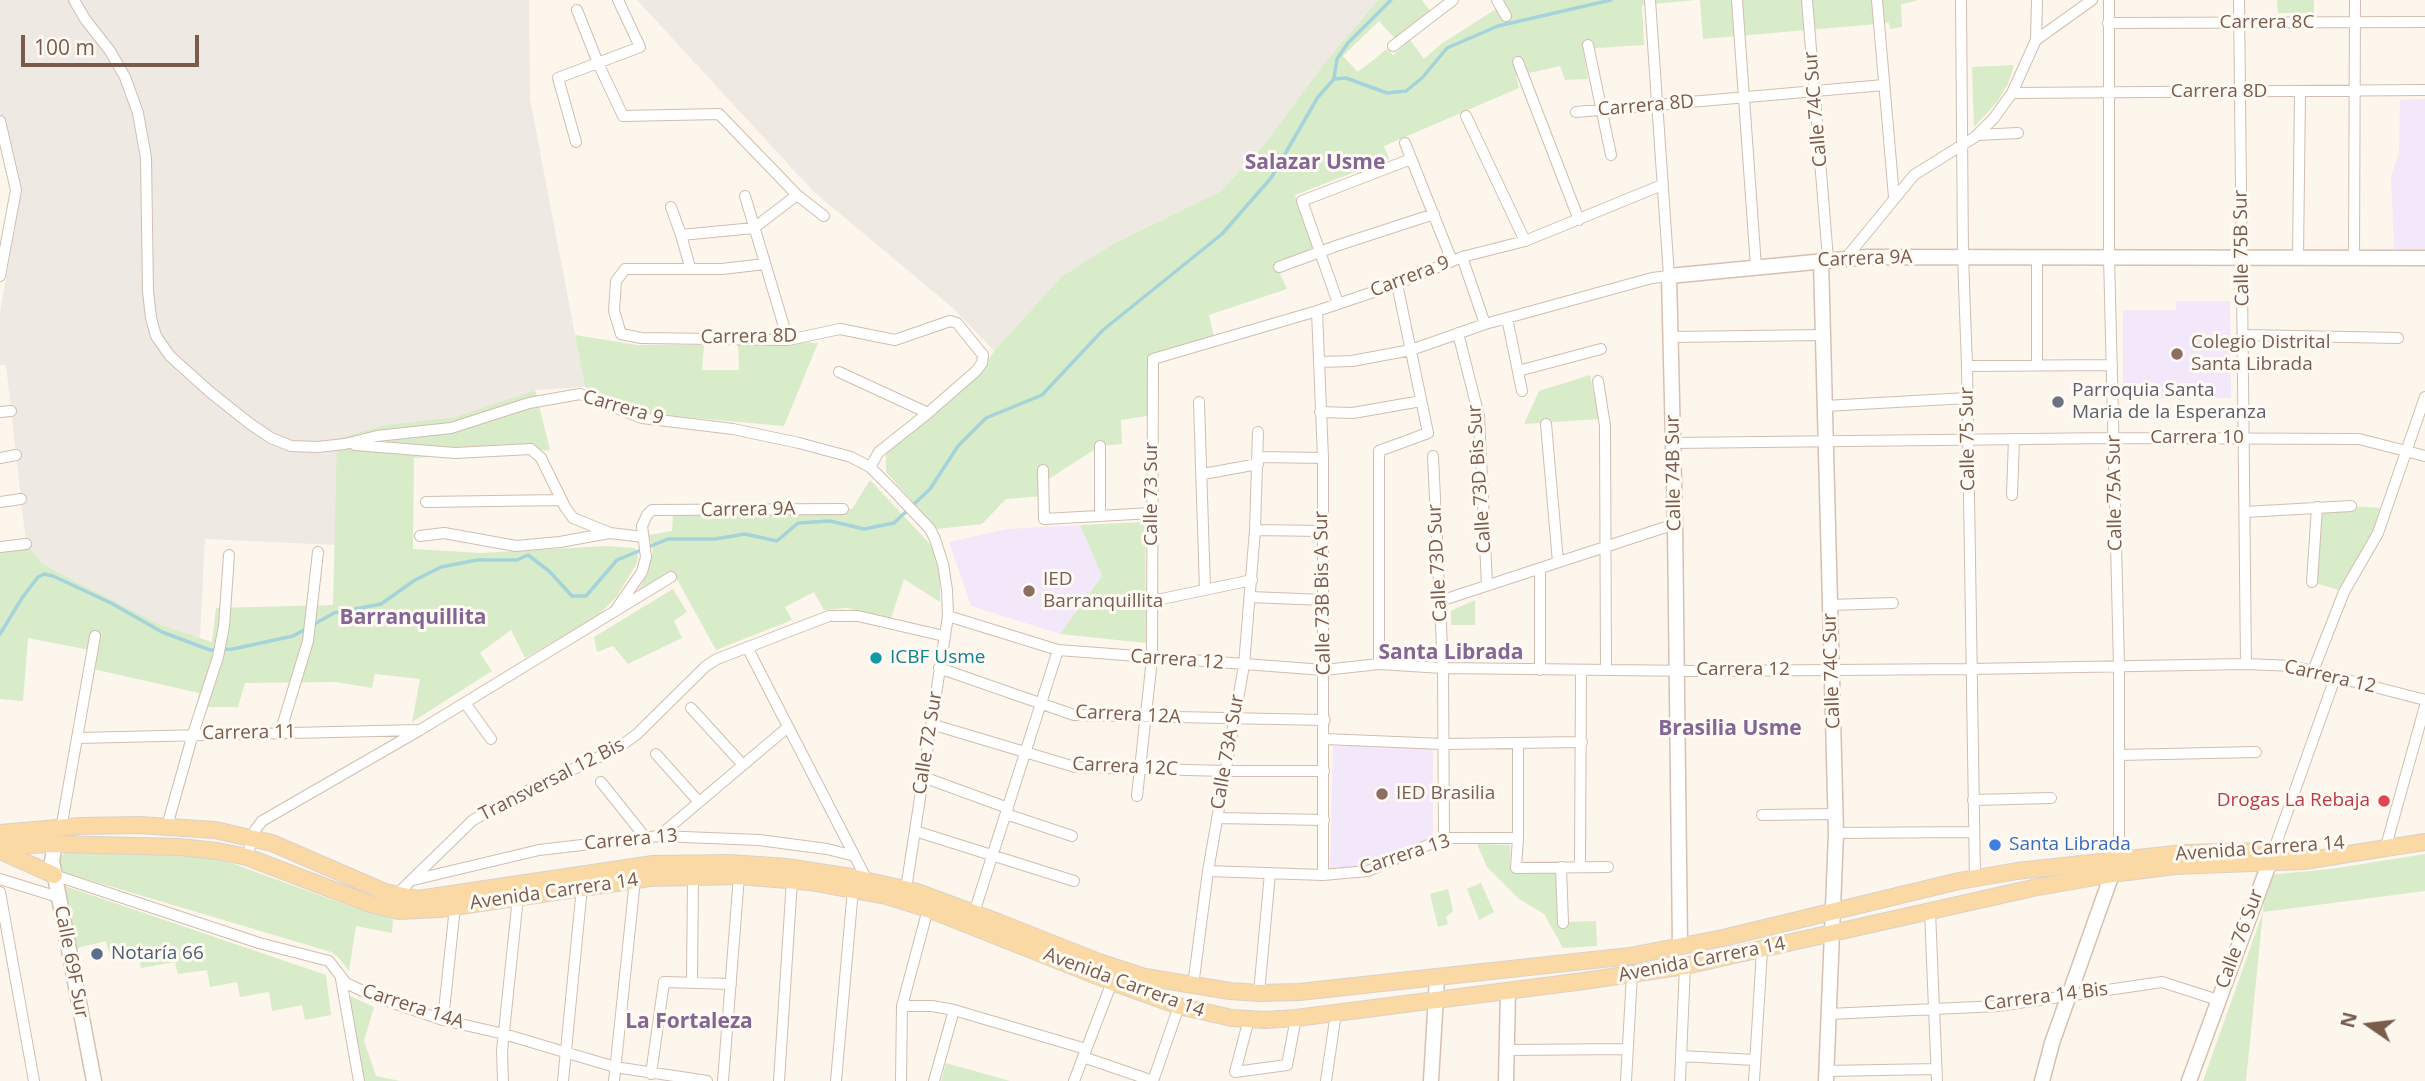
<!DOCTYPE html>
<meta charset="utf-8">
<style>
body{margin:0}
#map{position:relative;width:2425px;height:1081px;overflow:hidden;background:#fdf6ec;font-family:"Open Sans",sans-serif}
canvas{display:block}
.north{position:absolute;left:2334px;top:990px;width:70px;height:70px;-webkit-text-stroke:5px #fffaf3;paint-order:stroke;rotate:284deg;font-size:19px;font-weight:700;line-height:28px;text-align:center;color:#7a5c4d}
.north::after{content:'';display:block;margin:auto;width:24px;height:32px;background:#7a5c4d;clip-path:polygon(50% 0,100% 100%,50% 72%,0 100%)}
.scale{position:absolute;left:21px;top:35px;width:178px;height:32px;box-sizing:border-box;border:4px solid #7a5c4d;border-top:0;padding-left:9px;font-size:21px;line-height:24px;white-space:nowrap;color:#7a5c4d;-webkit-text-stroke:5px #fffaf3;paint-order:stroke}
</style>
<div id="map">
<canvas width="2425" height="1081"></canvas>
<div class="north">N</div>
<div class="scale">100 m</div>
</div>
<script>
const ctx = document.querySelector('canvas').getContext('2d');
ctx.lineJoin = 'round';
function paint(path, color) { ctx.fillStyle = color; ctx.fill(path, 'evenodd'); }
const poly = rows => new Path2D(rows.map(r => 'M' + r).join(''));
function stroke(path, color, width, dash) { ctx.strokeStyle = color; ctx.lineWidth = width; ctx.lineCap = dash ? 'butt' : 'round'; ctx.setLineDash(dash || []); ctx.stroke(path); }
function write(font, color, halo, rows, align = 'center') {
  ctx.font = font + ' "Open Sans",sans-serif'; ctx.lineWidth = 6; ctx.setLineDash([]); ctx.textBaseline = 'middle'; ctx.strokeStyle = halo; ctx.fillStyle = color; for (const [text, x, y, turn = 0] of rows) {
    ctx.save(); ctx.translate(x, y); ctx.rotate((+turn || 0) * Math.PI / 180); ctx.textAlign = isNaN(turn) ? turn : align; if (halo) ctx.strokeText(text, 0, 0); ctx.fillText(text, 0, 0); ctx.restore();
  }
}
paint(poly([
 [0,0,529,0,530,99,585,387,535,390,455,417,384,425,338,439,335,545,205,539,200,639,161,625,44,565,26,544,6,365,0,365,0,314,21,187,0,112],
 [637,0,1378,0,1323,65,1263,146,1221,191,1113,244,1061,277,994,351,953,308,814,192]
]), '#efe9e4');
paint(poly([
 [2425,99,2425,250,2394,249,2391,176,2399,153,2400,100],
 [2176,301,2230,301,2231,398,2123,399,2123,310,2176,310],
 [1080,525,1102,576,1060,634,971,606,949,542,1007,529],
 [1374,743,1433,745,1433,842,1419,844,1361,867,1330,868,1333,746]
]), '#f3e8fa');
paint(poly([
 [1378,0,1422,0,1430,11,1395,39,1379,21,1343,56,1358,72,1387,49,1393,55,1410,40,1424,59,1441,44,1504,4,1502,0,1696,0,1642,5,1644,45,1583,49,1588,79,1565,80,1560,66,1516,76,1519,88,1384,146,1389,159,1295,195,1314,249,1276,265,1287,289,1209,315,1215,341,1154,359,1153,415,1121,420,1122,444,1100,446,1044,482,1044,496,1006,499,982,524,937,529,886,472,886,454,980,373,994,351,1061,277,1113,244,1221,191,1263,146,1323,65],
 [1700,0,1916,0,1916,1,1901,4,1902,27,1890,29,1889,23,1703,39],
 [2277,0,2314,0,2314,13,2278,13],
 [2014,65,2008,84,1997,102,1974,127,1972,67],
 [575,335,637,345,704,345,702,370,739,370,738,340,818,343,784,426,661,415,632,409,585,387],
 [1590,375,1599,419,1524,424,1539,391],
 [535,390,550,450,414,458,413,549,481,553,607,546,635,548,638,556,637,563,617,596,596,618,525,658,511,630,480,653,492,671,412,722,420,679,375,674,372,688,335,682,245,683,238,707,196,707,199,693,93,669,95,651,28,638,23,701,0,699,0,547,26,544,44,565,161,625,212,642,216,608,333,605,337,439,384,425,455,417],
 [870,480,932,546,940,572,940,602,904,579,891,618,847,608,824,610,814,592,785,607,792,620,716,650,673,572,635,595,642,584,651,561,653,550,649,535,672,531,673,515,852,509],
 [2351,506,2381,508,2368,544,2339,590,2312,582,2317,507],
 [1145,522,1146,643,1060,634,1102,576,1080,525],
 [673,589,687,612,674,621,682,638,628,664,613,646,597,652,594,637],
 [1475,600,1475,625,1451,625,1451,611],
 [1477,844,1510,845,1511,872,1561,872,1563,922,1596,921,1597,946,1563,948,1544,914,1519,899,1487,867],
 [66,851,189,854,231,863,363,911,393,919,392,933,356,926,349,971,338,957,331,952,59,871,57,861],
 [2425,854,2425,891,2263,912,2246,1081,2203,1081,2263,912,2267,875,2331,869],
 [1481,883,1494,912,1479,920,1467,889],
 [62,885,326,975,331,1015,305,1020,302,1005,272,1011,269,992,240,997,237,982,210,987,207,970,178,974,175,962,141,968,138,951,110,956,106,941,77,948],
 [1448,889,1453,911,1446,917,1448,924,1438,927,1430,894],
 [346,994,374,1007,364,1041,376,1076,400,1081,365,1081],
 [946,1063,1010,1081,941,1081]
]), '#d8ecc9');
stroke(poly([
 [1334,78,1337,59,1348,43,1391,0],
 [0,634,22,598,38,577,44,574,53,576,111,603,162,632,210,650,233,649,293,636,334,613,381,604,415,580,441,567,477,560,517,560,528,555,549,571,572,596,586,596,617,560,668,539,715,539,745,534,777,541,798,523,830,521,864,529,894,523,930,489,958,446,986,418,1042,395,1103,330,1222,234,1271,178,1318,97,1334,79,1346,78,1387,93,1406,91,1422,78,1447,48,1498,26,1611,0]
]), '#a5d3da', 3.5);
const street = poly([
 [74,0,85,19,110,51,125,77,138,113,146,158,148,291,151,318,156,336,170,356,210,392,249,423,271,438,291,446,317,447,345,444,377,436,451,428,529,403,580,394,642,418,733,429,799,443,851,457,870,467,892,489,930,529,935,539,943,564,947,590,948,616,906,889],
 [1497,0,1506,16],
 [1737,0,1756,267],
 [1807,0,1828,259],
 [1877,0,1894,197],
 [1961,0,1963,256,1967,366,1975,879],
 [2109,0,2109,256,2119,666,2119,860],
 [2239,0,2246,664],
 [577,10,598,63,623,116,719,114,797,195,824,216],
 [2108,23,2425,22],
 [2036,40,2037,0],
 [1588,45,1611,155],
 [1393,46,1453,0],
 [1518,62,1579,220],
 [2012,93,2425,90],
 [1576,112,1884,85],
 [1466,116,1525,241],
 [0,121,16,190,0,276],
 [1977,135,2018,133],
 [576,142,558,78,640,47,618,0],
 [1405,143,1452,261],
 [745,196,788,340],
 [671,207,681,235,690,267],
 [681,235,754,228,797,195],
 [1462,257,1485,324],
 [2298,257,2300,92],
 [2354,257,2355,0],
 [1846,258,1914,175,1975,137,1994,118,2012,93,2036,40,2092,0],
 [765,264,722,269,625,269,616,281,614,311,621,334,641,338,788,340,840,329,895,340,950,321,957,323,983,355,982,363,976,371,928,413,879,452,870,467],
 [1279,267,1336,246,1434,214],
 [1338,303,1302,201,1411,159],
 [1317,311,1323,458,1323,875],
 [1507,318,1522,391],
 [1458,333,1479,416,1487,585],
 [2243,335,2398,338],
 [1671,337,1823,335],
 [1319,362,1352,361,1411,350,1485,324,1652,278,1669,276,1650,0],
 [2037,365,2037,257],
 [1967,366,2112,365],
 [1518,371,1601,349],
 [839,372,928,413],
 [1598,381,1605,426,1606,670],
 [1199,402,1205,590],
 [1825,406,1967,398],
 [0,412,11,411],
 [1320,412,1353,413,1421,401],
 [1546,424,1558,562],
 [1673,443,2114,438,2359,439,2425,456],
 [355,445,455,453,531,449,541,458,565,507,573,518,610,533,643,537],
 [1100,446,1100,516],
 [1433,456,1443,668,1444,838],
 [1258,457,1323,458],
 [0,458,16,455],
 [1043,470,1044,519,1152,513],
 [1203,474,1258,464],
 [2012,495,2014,439],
 [0,502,21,499],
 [426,502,561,500],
 [2245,512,2351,506],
 [1255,530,1322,531],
 [420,536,444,533,516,546,560,542,609,533],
 [0,547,26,544],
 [2312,582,2317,507],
 [1250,597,1324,600],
 [1152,601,1252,580],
 [1440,601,1675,524],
 [1830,605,1893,603],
 [617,608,642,572,646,557,642,526,647,515,652,510,843,509],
 [948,616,1058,650,1324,670,1379,664,1443,668,1694,671,1971,669,2246,664,2293,666,2425,700],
 [747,647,867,880],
 [1379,664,1379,451,1428,433,1397,284],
 [939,668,1074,715,1325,720],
 [1540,670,1540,568],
 [2313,671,2344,592,2378,533,2425,397],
 [465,703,491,739],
 [691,708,743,765],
 [931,724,1075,767,1225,771,1324,771],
 [280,733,308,641,318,552],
 [78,738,419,730],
 [1325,739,1443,744,1582,742],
 [1518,743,1518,838,1516,868,1608,867],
 [656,754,699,802],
 [2119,755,2256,752],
 [923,777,1008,808],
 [601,782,645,837],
 [1137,796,1152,659,1153,359,1317,311,1397,284,1462,257,1525,241,1662,185],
 [1973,800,2051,798],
 [1006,814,1072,836],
 [1762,815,1835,814],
 [1217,818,1324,820],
 [167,826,193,734,218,657,224,626,229,555],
 [61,829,95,636],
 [915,831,1074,881],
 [1836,833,1974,832],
 [659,836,788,727],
 [2386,846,2425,706],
 [2273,852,2335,678],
 [247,857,255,830,262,821,420,730,671,577],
 [1561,867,1563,923],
 [1580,867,1581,670],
 [1208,871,1323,875,1368,871,1444,838,1518,838],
 [54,875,259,943,329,961,346,983,373,996,443,1020,504,1034,615,1067,707,1081],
 [0,879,58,897],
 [413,880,539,850,659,836,759,840,827,849,855,856],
 [0,892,34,1081],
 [395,896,473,820,529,790,618,748,637,734,706,666,717,659,829,616,858,616,944,636],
 [1930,911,1937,1081],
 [973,916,1058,650],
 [341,979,359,1081],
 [692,982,693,876],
 [1193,986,1208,871,1244,665,1255,530,1258,432],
 [1259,993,1270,873],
 [902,1006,932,1006,954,1010,1086,1049],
 [1829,1014,1998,1006,2162,982,2218,1000],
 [1249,1019,1235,1072,1287,1065,1296,1018],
 [443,1020,455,907],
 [1507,1050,1628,1049],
 [1681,1056,1755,1060],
 [1083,1057,1153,1081],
 [1826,1071,1936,1069],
 [651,1074,664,982,731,984],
 [503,1081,502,1051,518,897],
 [563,1081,582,887],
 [614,1081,635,880],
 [723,1081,739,876],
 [779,1081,792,880],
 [836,1081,853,889],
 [901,1081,902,1006,928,909],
 [934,1081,954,1010],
 [1074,1081,1112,982],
 [1153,1081,1179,1006],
 [1326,1081,1336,1013],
 [1626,1081,1632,974],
 [1680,1081,1685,966],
 [1754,1081,1762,950]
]);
const secondary = poly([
 [1821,260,1836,833,1826,1081],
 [55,844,52,861,94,1081],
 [1680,946,1675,524,1669,276,1867,257,2425,258],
 [1431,1081,1437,978],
 [1506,1081,1508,991],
 [2042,1081,2052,1043,2112,874],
 [2189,1081,2273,853]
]);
const primary = poly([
 [0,833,79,826,139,825,215,830,272,843,385,892,418,899,653,864,730,863,787,867,851,877,917,892,998,922,1099,962,1145,977,1230,991,1259,993,1299,992,1630,956,1723,938,1959,881,2017,871,2184,853,2305,850],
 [0,846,55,844,180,847,217,851,247,857,370,904,399,911,440,909,650,878,739,876,810,882,886,896,928,909,1112,982,1179,1006,1232,1018,1265,1020,1296,1018,1584,981,1685,966,2033,888,2112,874,2175,866,2304,861,2425,842],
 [0,851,54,875]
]);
stroke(street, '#d1beb0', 12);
stroke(secondary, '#d6c0b0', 17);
stroke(primary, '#dad1cd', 18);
stroke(street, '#fff', 10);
stroke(secondary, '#fff', 14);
stroke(primary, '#fbd9a5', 16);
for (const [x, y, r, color] of [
 [2177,354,7,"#8d6e63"],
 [2058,402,7,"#6b7280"],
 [1029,591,7,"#8d6e63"],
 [876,658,7,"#0f9aa8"],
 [1382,794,7,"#8d6e63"],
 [2384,801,7,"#e0444e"],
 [1995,845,7,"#3f7fe0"],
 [97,954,7,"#5c6f8a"]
]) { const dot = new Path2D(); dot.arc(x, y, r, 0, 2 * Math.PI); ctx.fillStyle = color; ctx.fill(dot); stroke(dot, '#fffaf3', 2.5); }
write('19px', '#7a5c4d', '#fffaf3', [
 ["Carrera 8C",2267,23],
 ["Carrera 8D",2219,92],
 ["Carrera 8D",1646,106,-5],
 ["Calle 74C Sur",1816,109,-95],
 ["Calle 75B Sur",2242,248,-91],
 ["Carrera 9A",1865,259,-2],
 ["Carrera 9",1410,277,-21],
 ["Carrera 8D",749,337,-1],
 ["Carrera 9",623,408,16],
 ["Carrera 10",2197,438],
 ["Calle 75 Sur",1968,439,-91],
 ["Calle 74B Sur",1674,473,-91],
 ["Calle 73D Bis Sur",1480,479,-94],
 ["Calle 75A Sur",2115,493,-91],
 ["Calle 73 Sur",1152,494,-90],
 ["Carrera 9A",748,510,-1],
 ["Calle 73D Sur",1438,563,-93],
 ["Calle 73B Bis A Sur",1323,593,-91],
 ["Carrera 12",1177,660,4],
 ["Carrera 12",1743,670],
 ["Calle 74C Sur",1832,671,-92],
 ["Carrera 12",2330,677,13],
 ["Carrera 12A",1128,715,3],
 ["Carrera 11",249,733,-1],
 ["Calle 72 Sur",928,743,-81],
 ["Calle 73A Sur",1228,752,-80],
 ["Carrera 12C",1125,767,3],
 ["Transversal 12 Bis",552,780,-27],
 ["Carrera 13",631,840,-5],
 ["Avenida Carrera 14",2260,849,-4],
 ["Carrera 13",1405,855,-18],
 ["Avenida Carrera 14",554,892,-8],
 ["Calle 76 Sur",2240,939,-70],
 ["Avenida Carrera 14",1702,960,-11],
 ["Calle 69F Sur",71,962,79],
 ["Avenida Carrera 14",1124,983,20],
 ["Carrera 14 Bis",2046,997,-7],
 ["Carrera 14A",413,1007,18]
]);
write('19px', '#785e54', '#fffaf3', [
 ["Colegio Distrital",2191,343],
 ["Santa Librada",2191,365],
 ["IED",1043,580],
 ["Barranquillita",1043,602],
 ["IED Brasilia",1396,794]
], 'left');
write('19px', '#5b616d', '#fffaf3', [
 ["Parroquia Santa",2072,391],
 ["Maria de la Esperanza",2072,413]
], 'left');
write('19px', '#0d838f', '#fffaf3', [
 ["ICBF Usme",890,658]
], 'left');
write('19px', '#be3a42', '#fffaf3', [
 ["Drogas La Rebaja",2370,801]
], 'right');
write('19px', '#366cbe', '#fffaf3', [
 ["Santa Librada",2009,845]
], 'left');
write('19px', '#4e5e75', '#fffaf3', [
 ["Notaría 66",111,954]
], 'left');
write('bold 21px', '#846695', '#fffaf3', [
 ["Salazar Usme",1315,163],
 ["Barranquillita",413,618],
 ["Santa Librada",1451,653],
 ["Brasilia Usme",1730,729],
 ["La Fortaleza",689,1022]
]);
</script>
